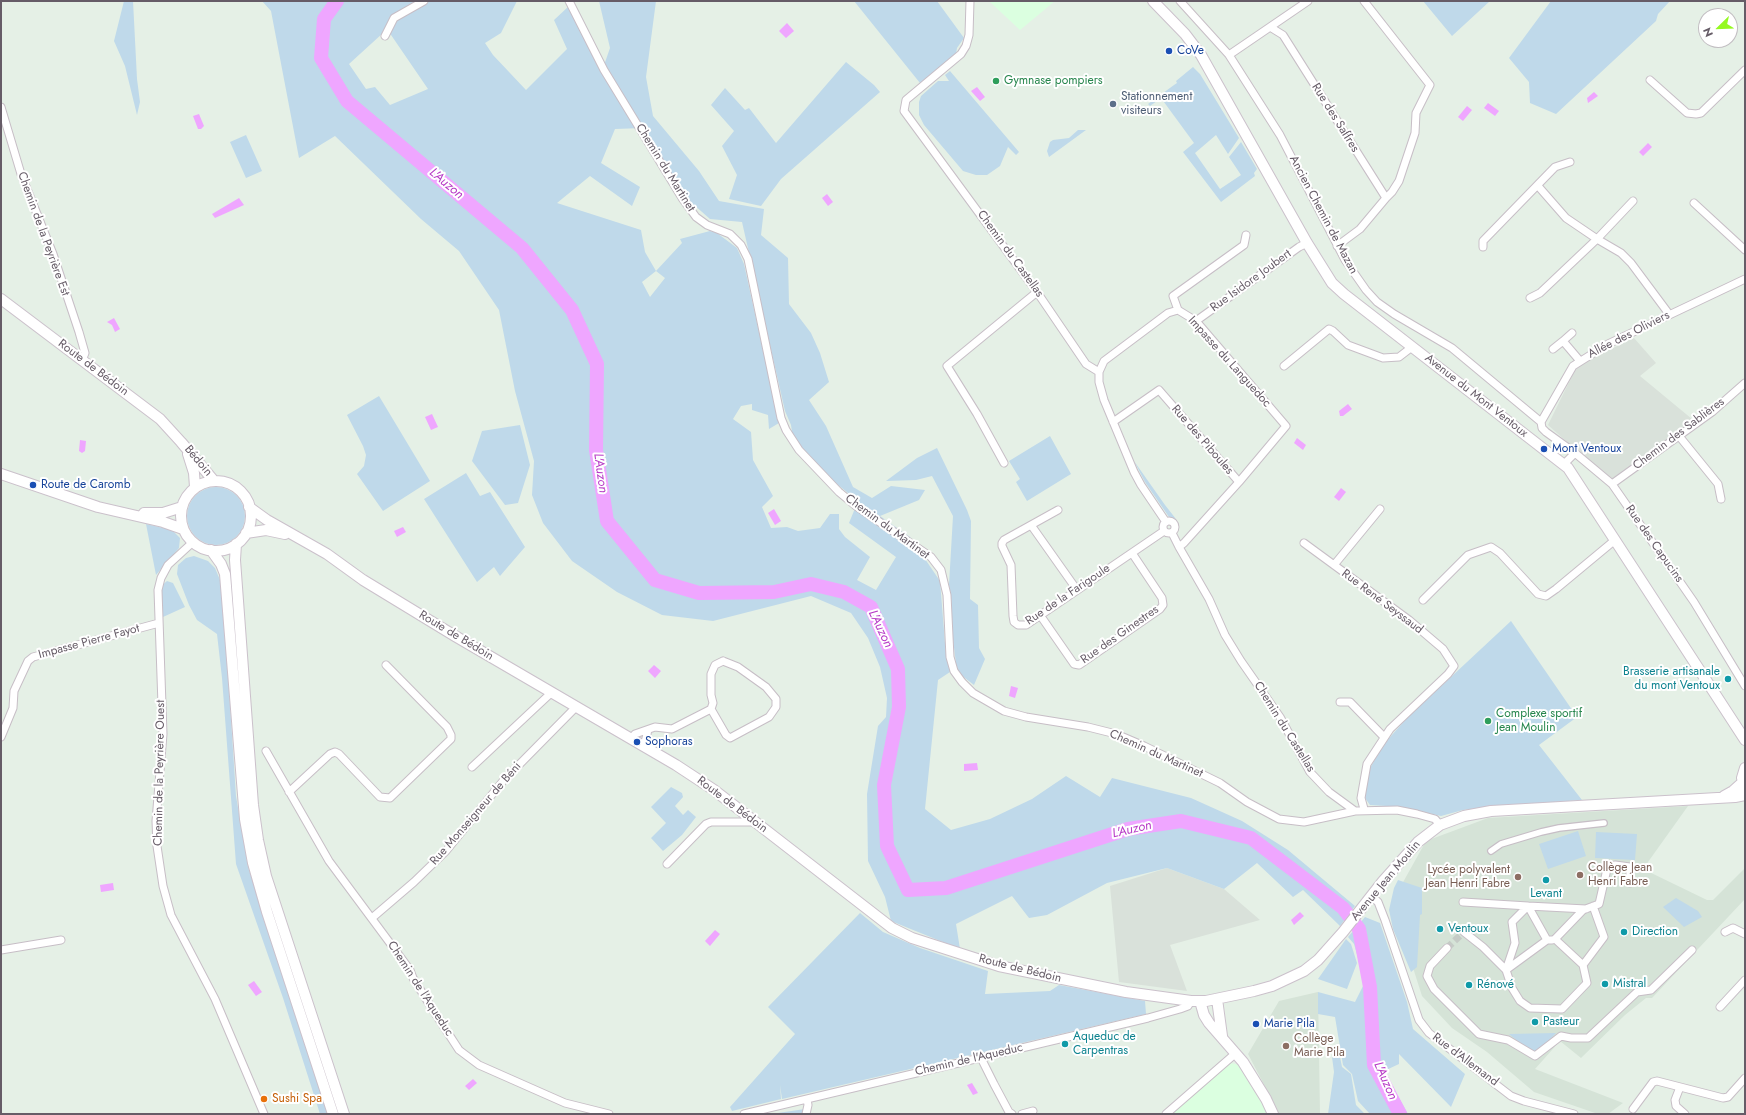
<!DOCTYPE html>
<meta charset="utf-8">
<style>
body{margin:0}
#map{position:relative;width:1746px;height:1115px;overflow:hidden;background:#e5f0e6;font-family:Jost,sans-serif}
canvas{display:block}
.frame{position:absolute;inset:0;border:2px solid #665c67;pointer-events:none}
.north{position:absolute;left:1698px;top:8px;width:40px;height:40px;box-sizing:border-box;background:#fff;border:1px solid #c2bec2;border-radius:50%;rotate:247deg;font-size:11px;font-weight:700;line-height:16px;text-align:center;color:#665c67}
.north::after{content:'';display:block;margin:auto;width:14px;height:18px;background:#95f921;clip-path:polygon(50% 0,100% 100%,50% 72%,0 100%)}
</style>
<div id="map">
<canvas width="1746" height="1115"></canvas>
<div class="frame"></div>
<div class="north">N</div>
</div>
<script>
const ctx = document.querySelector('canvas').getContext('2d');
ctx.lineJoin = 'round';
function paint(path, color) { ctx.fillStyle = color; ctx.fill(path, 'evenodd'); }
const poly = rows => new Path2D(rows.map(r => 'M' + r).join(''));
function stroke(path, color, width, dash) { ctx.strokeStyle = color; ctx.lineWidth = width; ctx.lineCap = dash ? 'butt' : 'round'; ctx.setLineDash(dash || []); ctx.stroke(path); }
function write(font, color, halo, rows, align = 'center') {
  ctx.font = font + ' Jost,sans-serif'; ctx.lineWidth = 4; ctx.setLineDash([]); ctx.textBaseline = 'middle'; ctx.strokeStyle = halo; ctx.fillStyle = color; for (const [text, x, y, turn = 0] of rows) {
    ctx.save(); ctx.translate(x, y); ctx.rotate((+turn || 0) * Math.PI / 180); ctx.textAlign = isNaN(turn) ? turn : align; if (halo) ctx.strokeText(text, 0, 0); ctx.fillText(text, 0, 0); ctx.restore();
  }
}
paint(poly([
 [989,1,1055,1,1020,30],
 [1230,1063,1239,1065,1262,1103,1267,1114,1170,1114]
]), '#dbffe0');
paint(poly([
 [1634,338,1656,363,1640,376,1692,419,1695,420,1612,482,1548,425,1575,370,1588,360],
 [1167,868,1224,889,1260,920,1170,945,1187,991,1119,982,1110,886]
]), '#d9e1da');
paint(poly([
 [1688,806,1643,869,1707,900,1713,900,1745,868,1745,899,1652,998,1646,998,1625,1015,1581,1058,1560,1041,1535,1069,1623,1103,1608,1114,1598,1114,1534,1092,1487,1052,1452,1028,1422,996,1392,902,1426,841,1488,818],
 [1318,992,1320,1114,1277,1114,1270,1096,1248,1054,1279,1001]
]), '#d5e3d7');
paint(poly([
 [124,1,133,1,137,79,140,102,137,115,125,66,114,41],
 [262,1,418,1,392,15,383,33,349,64,366,89,375,87,390,105,428,89,389,32,395,20,429,1,517,1,501,33,485,43,493,55,526,90,567,49,554,20,569,6,602,71,610,48,599,1,656,1,646,77,653,116,699,171,719,201,764,209,761,235,788,258,789,304,811,333,820,353,829,382,809,400,826,426,853,487,872,498,891,486,925,490,919,500,880,516,910,537,940,581,946,656,950,672,938,680,925,809,951,830,990,819,1032,799,1066,776,1100,797,1112,778,1191,798,1242,821,1288,850,1355,906,1340,926,1303,890,1293,897,1257,863,1224,889,1167,868,1107,883,1047,915,1029,918,1012,896,956,924,960,949,891,921,885,897,868,861,867,794,878,726,886,717,887,698,880,667,868,638,851,613,811,596,713,621,662,615,617,592,572,561,543,523,532,495,534,461,515,391,499,310,459,251,421,219,335,136,299,158,271,11],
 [643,128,685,197,710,219,742,222,785,411,791,425,793,438,827,476,858,501,849,523,896,557,876,590,857,580,870,557,845,537,839,529,839,514,830,514,820,528,798,531,787,527,771,528,762,507,773,496,753,460,751,432,733,419,741,406,752,404,752,410,768,415,769,429,779,423,744,264,737,248,717,233,710,231,680,239,682,243,656,271,645,252,641,230,557,203,590,176,632,206,640,187,601,163,615,129],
 [656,271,665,278,650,297,642,282],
 [854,1,937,1,964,38,957,48,956,54,920,83],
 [1423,1,1490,1,1452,36],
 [1551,1,1670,1,1658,14,1656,21,1556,114,1530,103,1529,82,1509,58],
 [846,62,874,85,880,92,781,179,761,206,729,199,737,175,722,146,734,131,711,105,725,88,745,110,749,108,776,143],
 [1193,67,1200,74,1239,138,1228,154,1216,135,1195,153,1220,189,1241,175,1229,157,1241,142,1257,169,1254,173,1255,176,1221,202,1183,152,1194,143,1161,98,1150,106,1148,104,1174,85,1177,83,1176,81],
 [950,71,1019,152,1016,155,1008,147,1000,166,987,175,976,175,963,171,924,125,919,115,919,102,921,96,938,81,949,81,945,75],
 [1078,130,1086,130,1049,157,1047,151,1050,142,1053,140,1069,138],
 [246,135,262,171,246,178,230,142],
 [379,396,430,481,383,511,357,474,364,466,366,455,363,446,347,415],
 [520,425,530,465,518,503,505,505,472,461,482,431],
 [1050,436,1071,474,1027,501,1016,482,1020,479,1009,461],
 [937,448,967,510,971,521,970,599,978,605,979,648,985,659,974,685,957,672,953,639,951,595,949,585,953,516,932,476,916,480,886,481,917,458],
 [1134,461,1165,505,1176,519,1169,517,1145,482],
 [466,473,480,496,490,492,525,547,500,576,494,567,477,582,424,499],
 '187 516a29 29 0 1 1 58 0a29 29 0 1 1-58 0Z',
 [146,524,172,530,180,538,179,548,156,575],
 [194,556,208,561,215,568,220,580,225,628,236,796,248,867,329,1114,320,1114,283,998,236,864,222,678,217,634,197,620,189,605,177,574,178,565,186,558],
 [167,581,173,583,185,607,163,617,160,587],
 [1511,621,1577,717,1539,745,1582,800,1485,807,1463,810,1441,816,1402,807,1370,805,1365,798,1366,779,1369,770,1383,745,1407,718],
 [671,787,682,793,683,797,675,806,683,815,688,810,696,817,682,835,663,851,651,838,666,823,651,807],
 [1578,831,1586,856,1548,869,1539,844],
 [1596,832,1637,834,1635,860,1595,858],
 [1398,880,1422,888,1422,914,1420,915,1417,967,1411,972,1393,929,1389,910,1394,888],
 [1676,898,1698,911,1702,917,1684,927,1663,907],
 [860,913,883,932,920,948,988,971,985,994,1050,991,1059,985,1145,1001,1146,1014,782,1099,780,1085,781,1099,732,1111,730,1107,795,1034,768,1007],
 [1365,917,1380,923,1407,1002,1413,1029,1465,1074,1451,1107,1399,1054,1399,1064,1384,1071,1408,1114,1370,1114,1358,1101,1352,1074,1343,1065,1335,1017,1318,1014,1318,992,1355,1002,1365,982,1354,944,1348,937],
 [1346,939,1351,944,1357,963,1347,989,1318,979],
 [1556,1033,1541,1049,1531,1052,1509,1034],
 [1332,1057,1340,1057,1342,1067,1351,1074,1356,1105,1365,1114,1328,1114,1334,1072],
 [805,1109,803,1114,775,1114,778,1113]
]), '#bfd9ea');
paint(poly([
 [787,23,794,31,786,38,779,31],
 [977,87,985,97,980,101,971,91],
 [1594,92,1598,96,1588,103,1587,98],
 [1488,103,1499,111,1495,116,1484,108],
 [1467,106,1472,110,1463,121,1458,117],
 [199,114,204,126,201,129,198,129,193,116],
 [1648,143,1652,147,1643,156,1639,152],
 [827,194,833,202,828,206,822,198],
 [239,198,244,205,215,218,212,214],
 [114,318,120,329,115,332,112,325,107,322],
 [1348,404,1352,409,1343,416,1340,416,1339,411],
 [432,414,438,427,431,430,425,417],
 [1297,438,1306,445,1303,450,1294,443],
 [80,440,86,441,85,451,82,453,79,451],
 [1341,488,1346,492,1339,501,1334,497],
 [774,509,781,521,775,525,768,513],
 [403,527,406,532,397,537,394,531],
 [654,665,661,671,655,678,648,671],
 [1011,686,1018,688,1015,698,1009,696],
 [977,763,978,770,964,771,964,764],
 [113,883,114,890,101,892,100,885],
 [1300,912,1304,916,1294,925,1291,920],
 [715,930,720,934,710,946,705,941],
 [254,981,262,992,256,996,248,985],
 [473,1079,477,1083,469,1090,465,1086],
 [972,1083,978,1093,973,1095,967,1085]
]), '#efa6ff');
stroke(poly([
 [337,1,324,19,321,58,347,101,522,248,572,310,597,364,596,450,607,521,655,580,699,593,774,592,811,584,844,592,871,607,898,669,899,707,884,785,887,846,908,890,946,888,1128,829,1181,821,1251,838,1343,908,1359,929,1370,987,1374,1065,1400,1114]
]), '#efa6ff', 14);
stroke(poly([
 [1447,948,1464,932]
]), '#c5cbc6', 7, [7, 3.5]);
const pedestrian = poly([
 [1491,851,1501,844,1541,832,1559,828,1604,823]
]);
const minor = poly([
 [569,1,604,70,682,198,696,217,707,225,730,234,741,245,748,259,781,418,786,430,799,450,839,492,856,506,931,557,941,570,947,595,950,657,954,671,962,682,973,693,1004,711,1026,717,1088,727,1116,734,1144,746,1220,783,1247,802,1279,819,1304,822,1355,811],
 [970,1,969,35,966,46,961,54,906,100,904,111,1037,292,1086,364,1099,372],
 [1180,1,1229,55,1280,135,1345,260,1366,290,1377,302,1394,314,1452,348,1541,422],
 [1364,1,1430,85,1416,113,1415,133,1399,181,1392,192,1386,198],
 [1270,27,1308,1],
 [385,36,394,18,424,1],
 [1229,55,1270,27,1283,35,1386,198,1360,229,1337,246],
 [1650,80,1687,113,1696,114,1701,113,1745,70],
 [1,107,21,174,53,254,79,332,85,353,82,360],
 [1538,186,1566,218,1597,239,1621,253,1631,263,1669,314],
 [1694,203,1745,250],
 [1483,247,1483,241,1555,167,1570,162],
 [1530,298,1540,293,1597,239,1633,201],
 [1178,310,1173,296,1244,245,1246,235],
 [1196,321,1299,247,1307,243],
 [1563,341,1572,333],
 [1553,349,1563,341,1580,361],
 [1284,366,1329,329,1333,331,1348,345,1383,358,1399,357,1412,347],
 [1113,422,1159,390,1239,482,1184,543,1179,547],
 [1541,422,1542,428,1546,432,1575,453,1612,484,1694,602,1745,686],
 [1541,422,1573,366,1608,344,1745,279],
 [1679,436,1718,484,1721,499],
 [1004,463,977,414,947,366,1037,292],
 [1564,464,1575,453],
 [1612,484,1712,412,1745,383],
 [1058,510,1004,540,1002,543,1002,546,1011,565,1013,616,1014,622,1018,625,1026,625,1164,531],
 '1163 527a6 6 0 1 1 12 0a6 6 0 1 1-12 0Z',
 [1166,522,1141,485,1134,472,1104,400,1099,382,1099,372,1104,361,1168,313,1178,310,1196,321,1286,426,1239,482],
 [1031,525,1077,590],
 [1172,533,1179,547,1209,599,1225,635,1241,661,1280,717,1310,772,1329,792,1355,811,1397,810,1417,814,1435,819,1440,825],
 [193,542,168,565,161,578,158,590,163,734,156,821,157,846,163,886,171,915,215,999,264,1114],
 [1304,543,1409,620,1443,649,1454,666,1448,674,1390,729,1367,764,1361,798,1364,809],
 [1334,565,1380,509],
 [1423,600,1468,555,1491,547,1500,553,1538,594,1546,596,1556,589,1615,540],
 [1040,615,1074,664,1079,665,1160,609,1163,605,1162,598,1132,553],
 [723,661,738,667,766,687,776,699,776,707,769,717,730,738,726,735,711,709,713,703,711,695,711,674,715,665,723,661],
 [1340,702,1350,702,1384,737],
 [1,737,13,708,14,691,28,661,33,657,159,623],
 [631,739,635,734,655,727,672,729,711,709],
 [644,746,648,730],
 [266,751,329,861,410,970,413,978,433,1010,459,1050,479,1065,565,1103,609,1114],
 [472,767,551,693],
 [289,792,330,754,335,752,339,754,380,797,390,798,451,739,451,735,447,727,386,665],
 [667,864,706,824,711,822,754,822],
 [1371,896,1378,902,1385,920,1419,1020,1429,1033,1511,1096,1524,1101,1574,1114],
 [1463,902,1528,906,1547,940],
 [372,918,414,882,446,851,503,781,576,707],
 [1464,932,1483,947,1506,970,1512,988,1520,1001,1530,1008,1562,1009,1587,983,1583,965,1555,939,1583,910,1599,904,1607,869,1615,865,1630,867,1630,883],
 [1725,932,1733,928,1745,934],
 [1447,948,1430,966,1427,976,1434,989,1479,1034,1508,1040,1535,1056,1561,1036,1571,1038,1588,1038,1637,992,1651,990,1692,950],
 [1,950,61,940],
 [1583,965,1604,937,1593,906],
 [1506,970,1515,943,1512,922,1528,906,1586,909],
 [1506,970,1547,940,1552,940],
 [1720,1007,1745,980],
 [981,1058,994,1084,1009,1112,1012,1114],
 [1680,1087,1675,1100,1676,1106,1685,1114],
 [1633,1109,1653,1082,1657,1081,1723,1098,1728,1097,1745,1078],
 [744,1114,1148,1018,1180,1009,1188,1006,1191,1001],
 [806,1114,808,1105,807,1099],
 [1022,1114,1033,1111],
 [1166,1114,1236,1053]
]);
const secondary = poly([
 [1153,1,1185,34,1201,55,1307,243,1332,283,1344,294,1568,468,1745,740],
 [1,299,160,419,181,442,214,481],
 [188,454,194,473,195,487],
 [1,474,98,507,163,522,183,529],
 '181 516a35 35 0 1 1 70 0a35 35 0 1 1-70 0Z',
 [249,507,267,520,327,554,363,580,455,636,676,765,714,790,892,928,912,938,999,966,1126,992,1191,1001,1206,1001,1254,991,1272,986,1304,971,1318,960,1343,932,1383,881,1418,842,1440,825,1464,816,1491,811,1735,797,1745,795],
 [144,513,163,513,182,507],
 [246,533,266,530,285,534],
 [236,544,235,560,253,805,258,840,266,876,344,1114],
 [211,550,221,564,225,574,245,819,253,863,267,912,333,1114],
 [1745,768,1742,778,1745,787],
 [1724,796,1733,791,1743,782],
 [1217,999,1222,1036],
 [1200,1001,1204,1015,1209,1023,1243,1062,1266,1099,1273,1114]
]);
stroke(pedestrian, '#c7bec6', 8);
stroke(minor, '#c7bec6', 9);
stroke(secondary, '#cbc1cb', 12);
stroke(pedestrian, '#fff', 5.5);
stroke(minor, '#fff', 7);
stroke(secondary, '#fff', 10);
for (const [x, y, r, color] of [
 [1169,51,4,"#1a4fb4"],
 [996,81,4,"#2e9e5b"],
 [1113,104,4,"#5c6f8a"],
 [1544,449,4,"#1a4fb4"],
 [33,485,4,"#1a4fb4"],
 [1728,679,4,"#0f9aa8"],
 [1488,721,4,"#2e9e5b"],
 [637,742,4,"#1a4fb4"],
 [1580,875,4,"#8d6e63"],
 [1518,877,4,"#8d6e63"],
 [1546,880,4,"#0f9aa8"],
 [1440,929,4,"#0f9aa8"],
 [1624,932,4,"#0f9aa8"],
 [1605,984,4,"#0f9aa8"],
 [1469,985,4,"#0f9aa8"],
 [1535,1022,4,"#0f9aa8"],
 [1256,1024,4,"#1a4fb4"],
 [1065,1044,4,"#0f9aa8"],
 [1286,1046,4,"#8d6e63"],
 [264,1099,4,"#e8710a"]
]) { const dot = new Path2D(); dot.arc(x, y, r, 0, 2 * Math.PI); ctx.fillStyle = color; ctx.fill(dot); stroke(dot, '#fff', 1.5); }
write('12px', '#164399', '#fff', [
 ["CoVe",1177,51],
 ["Mont Ventoux",1552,449],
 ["Route de Caromb",41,485],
 ["Sophoras",645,742],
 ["Marie Pila",1264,1024]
], 'left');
write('12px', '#27864d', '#fff', [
 ["Gymnase pompiers",1004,81],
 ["Complexe sportif",1496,714],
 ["Jean Moulin",1496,728]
], 'left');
write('12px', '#4e5e75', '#fff', [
 ["Stationnement",1121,97],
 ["visiteurs",1121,111]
], 'left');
write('12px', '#665c67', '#fff', [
 ["Rue des Saffres",1335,118,58],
 ["Chemin du Martinet",665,168,58],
 ["Ancien Chemin de Mazan",1323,215,62],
 ["Chemin de la Peyrière Est",43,234,70],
 ["Chemin du Castellas",1010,254,54],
 ["Rue Isidore Joubert",1251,281,-36],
 ["Allée des Oliviers",1629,335,-27],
 ["Impasse du Languedoc",1229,362,48],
 ["Route de Bédoin",93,368,37],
 ["Avenue du Mont Ventoux",1476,396,38],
 ["Chemin des Sablières",1679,434,-37],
 ["Rue des Piboules",1202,440,49],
 ["Bédoin",198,461,50],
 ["Chemin du Martinet",887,527,36],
 ["Rue des Capucins",1654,544,55],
 ["Rue de la Farigoule",1068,595,-34],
 ["Rue René Seyssaud",1382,602,37],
 ["Rue des Ginestres",1120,635,-35],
 ["Route de Bédoin",456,636,31],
 ["Impasse Pierre Fayot",89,642,-15],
 ["Chemin du Castellas",1284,727,58],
 ["Chemin du Martinet",1156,754,24],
 ["Chemin de la Peyrière Ouest",160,773,-89],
 ["Route de Bédoin",732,805,37],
 ["Rue Monseigneur de Béni",476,814,-49],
 ["Avenue Jean Moulin",1386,881,-50],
 ["Route de Bédoin",1020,969,14],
 ["Chemin de l'Aqueduc",420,989,57],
 ["Chemin de l'Aqueduc",969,1060,-13],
 ["Rue d'Allemand",1465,1060,37]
]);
write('12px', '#0d838f', '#fff', [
 ["Brasserie artisanale",1720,672,"right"],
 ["du mont Ventoux",1720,686,"right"],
 ["Levant",1546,894,"center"],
 ["Ventoux",1448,929],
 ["Direction",1632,932],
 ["Mistral",1613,984],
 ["Rénové",1477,985],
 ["Pasteur",1543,1022],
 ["Aqueduc de",1073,1037],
 ["Carpentras",1073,1051]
], 'left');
write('12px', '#785e54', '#fff', [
 ["Collège Jean",1588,868],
 ["Henri Fabre",1588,882],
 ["Lycée polyvalent",1510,870,"right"],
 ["Jean Henri Fabre",1510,884,"right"],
 ["Collège",1294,1039],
 ["Marie Pila",1294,1053]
], 'left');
write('12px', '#c56008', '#fff', [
 ["Sushi Spa",272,1099]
], 'left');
write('italic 13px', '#b73ac6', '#fff', [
 ["L'Auzon",446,184,40],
 ["L'Auzon",600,473,82],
 ["L'Auzon",880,629,64],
 ["L'Auzon",1132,830,-13],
 ["L'Auzon",1385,1081,66]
]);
</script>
